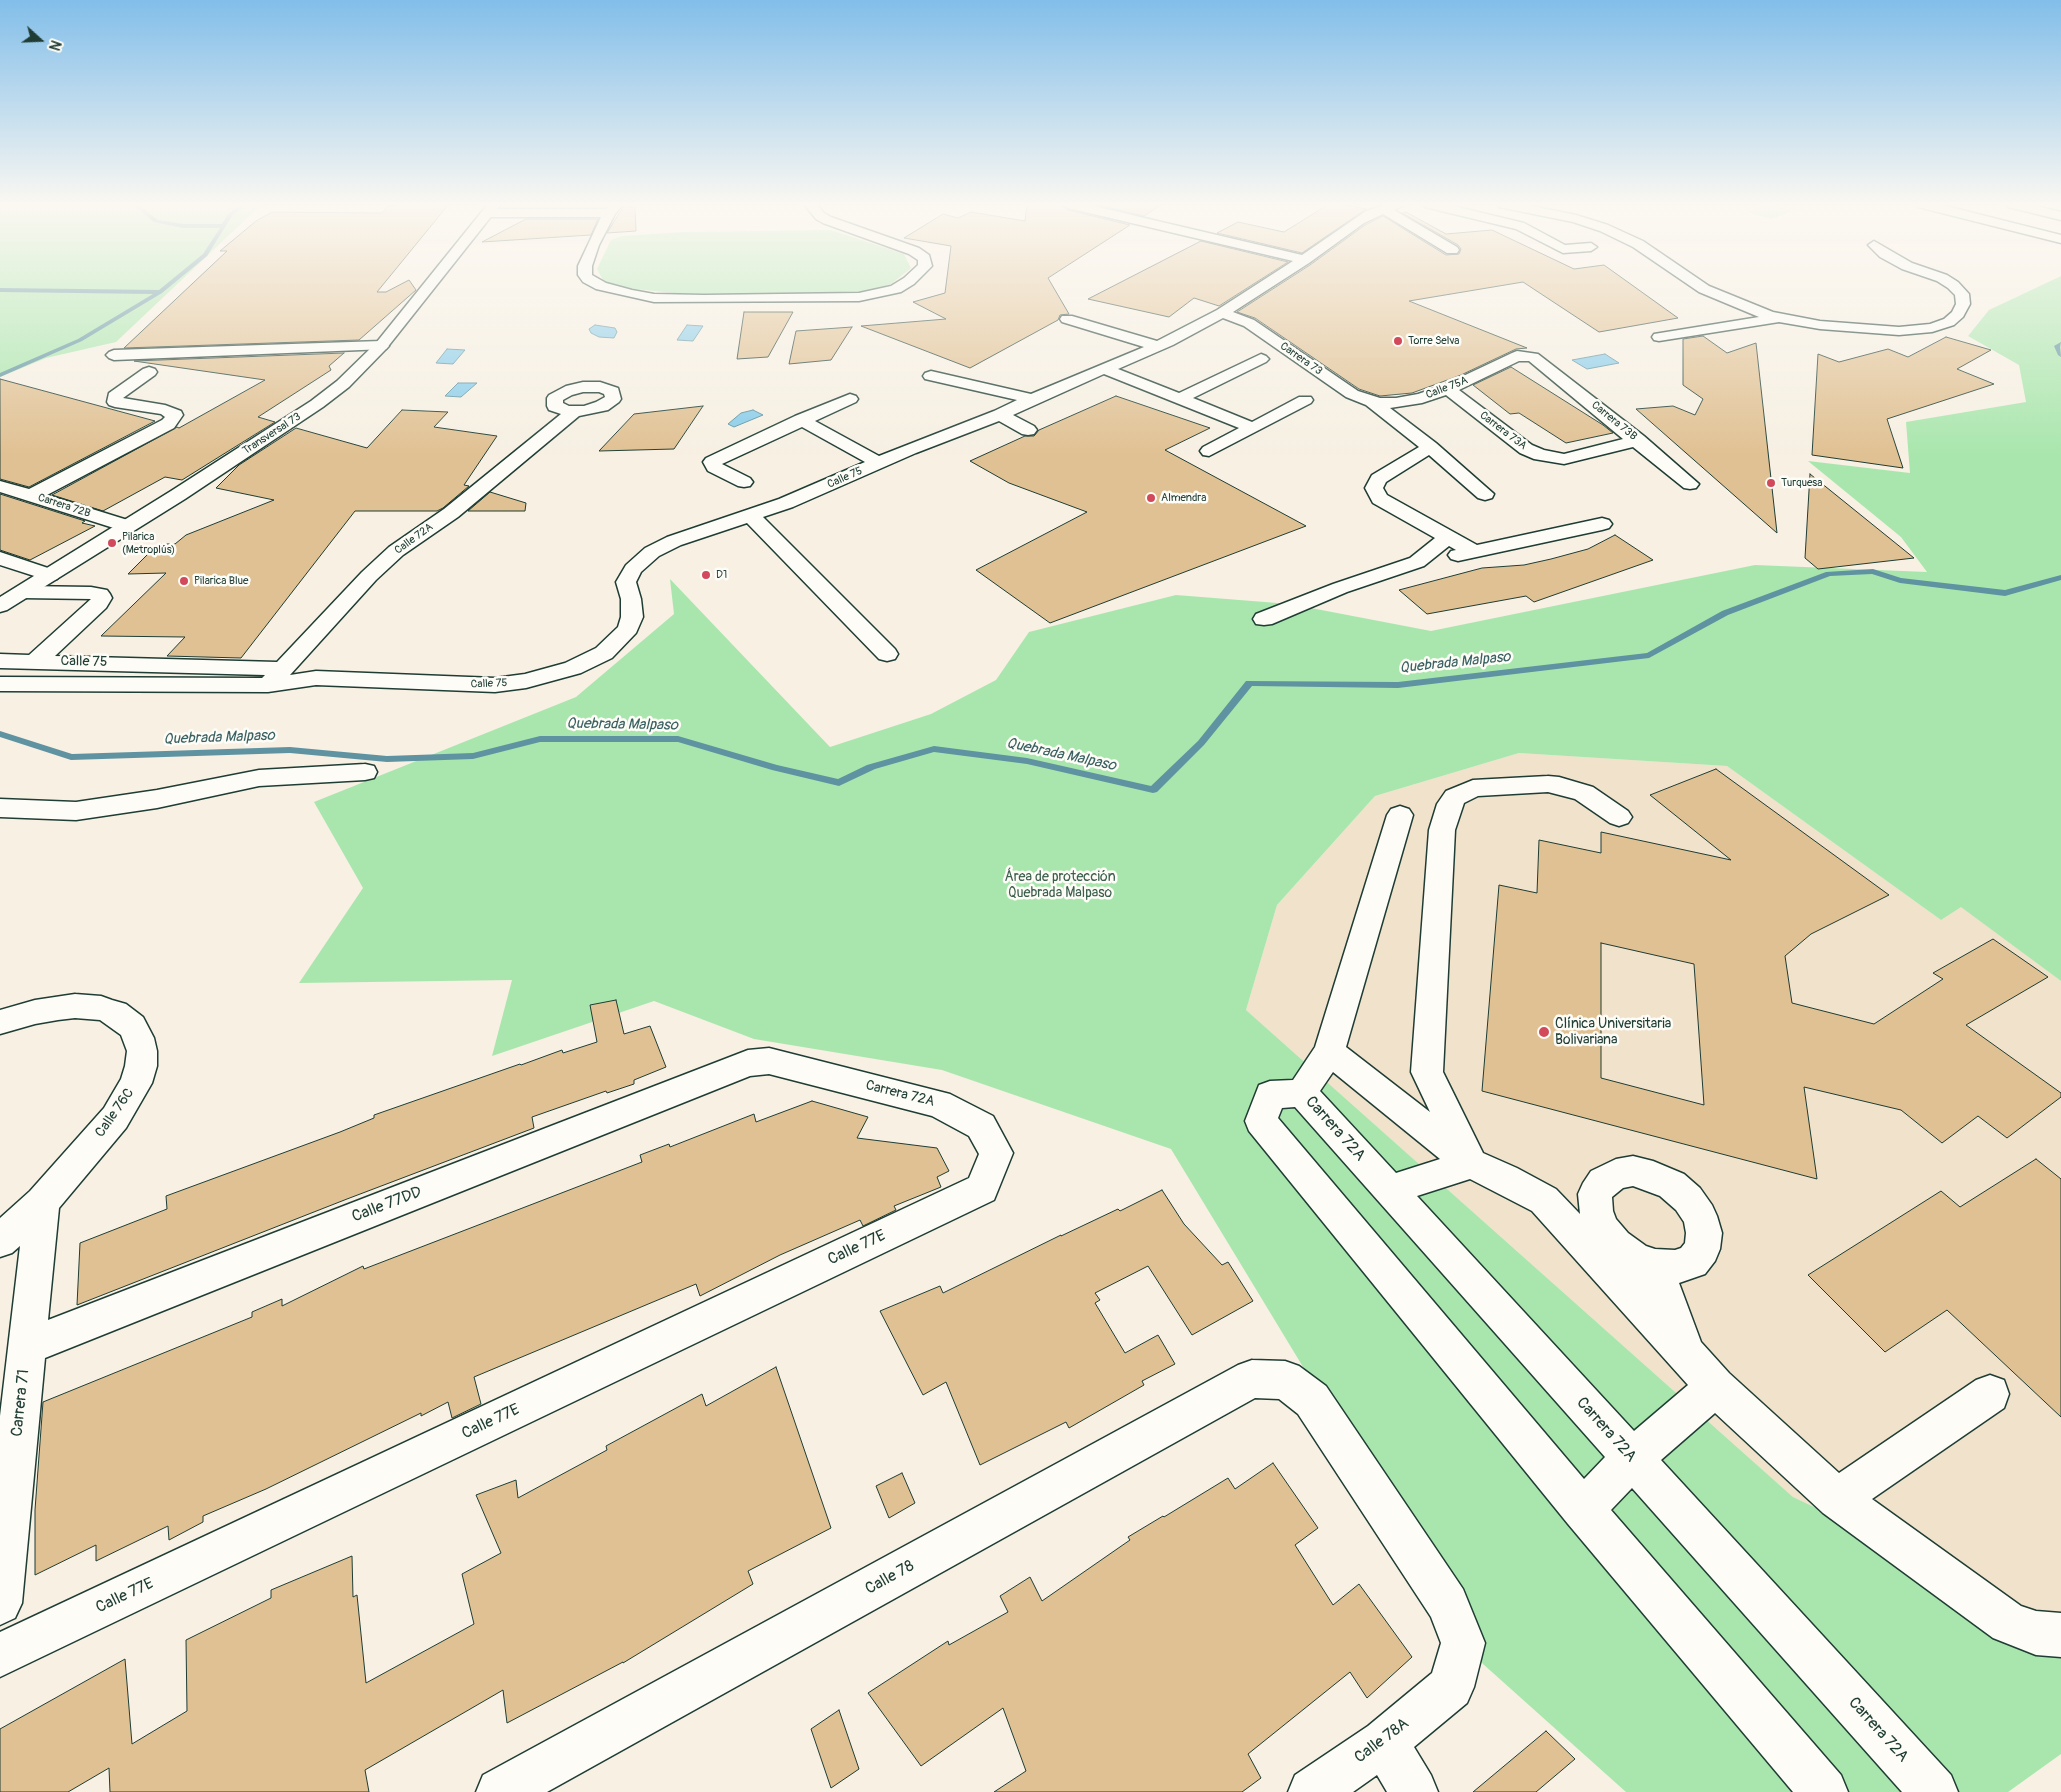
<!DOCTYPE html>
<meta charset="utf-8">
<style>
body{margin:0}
#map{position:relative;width:2061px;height:1792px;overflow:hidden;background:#f7f0e3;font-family:Pangolin,sans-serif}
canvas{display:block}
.north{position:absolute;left:15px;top:15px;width:50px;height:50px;-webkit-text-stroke:4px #fdfcf7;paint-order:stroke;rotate:110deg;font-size:14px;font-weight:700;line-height:20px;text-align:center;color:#1f3d34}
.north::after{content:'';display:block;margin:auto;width:18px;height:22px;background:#1f3d34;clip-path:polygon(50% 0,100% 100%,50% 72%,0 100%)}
</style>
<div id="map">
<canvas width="2061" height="1792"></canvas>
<div class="north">N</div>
</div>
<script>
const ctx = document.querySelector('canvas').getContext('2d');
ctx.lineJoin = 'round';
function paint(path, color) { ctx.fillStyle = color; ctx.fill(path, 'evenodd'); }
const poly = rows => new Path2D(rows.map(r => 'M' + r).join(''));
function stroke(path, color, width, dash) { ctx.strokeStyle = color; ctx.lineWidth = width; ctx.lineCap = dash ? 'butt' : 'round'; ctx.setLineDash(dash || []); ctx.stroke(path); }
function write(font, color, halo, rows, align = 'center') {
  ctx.font = font + ' Pangolin,sans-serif'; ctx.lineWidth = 5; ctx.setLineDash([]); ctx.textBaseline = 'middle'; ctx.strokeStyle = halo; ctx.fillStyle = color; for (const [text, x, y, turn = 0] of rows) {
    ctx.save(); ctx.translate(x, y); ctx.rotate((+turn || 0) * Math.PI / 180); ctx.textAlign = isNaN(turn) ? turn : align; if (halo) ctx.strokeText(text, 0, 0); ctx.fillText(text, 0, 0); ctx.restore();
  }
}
paint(poly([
 [1519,753,1727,766,1941,920,1961,906,2061,981,2061,1625,1793,1497,1246,1010,1277,905,1375,796]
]), '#f0e2cb');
paint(poly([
 [0,204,262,204,116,342,46,358,0,377],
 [1769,205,1793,211,1771,219,1748,212],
 [831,230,904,254,911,268,891,284,865,292,836,295,674,293,625,288,616,287,603,280,597,269,611,240,622,236,682,232],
 [2061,276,2061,981,1961,907,1941,920,1727,766,1519,753,1375,796,1277,905,1246,1010,1793,1497,2061,1625,2061,1754,2008,1792,1626,1792,1483,1664,1171,1149,942,1070,754,1039,654,1001,492,1056,512,980,299,983,363,888,314,802,576,697,674,614,670,579,830,747,931,714,996,680,1029,632,1176,595,1290,604,1431,631,1755,565,1927,572,1901,537,1808,461,1910,473,1906,422,2026,402,2019,365,1968,336,1989,310]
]), '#a9e6ad');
const water = poly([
 [595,325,615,328,617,332,614,338,599,337,591,333,589,329,595,325],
 [687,325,703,326,693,341,677,340,687,325],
 [447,349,465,350,453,364,436,363,447,349],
 [1605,354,1619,363,1587,369,1572,360,1605,354],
 [458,383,477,383,461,397,445,396,458,383],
 [753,410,763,415,734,427,728,424,741,413,753,410]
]);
paint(water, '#89cdea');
stroke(water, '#5f93a1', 1);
paint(poly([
 [132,204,137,204,158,220,183,224,222,224,228,214,241,204,246,204,232,216,207,256,162,293,82,341,0,377,0,373,78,339,153,294,0,292,0,288,159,290,203,254,220,228,183,228,154,222,132,204],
 [2061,342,2060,347,2061,357,2058,355,2054,346,2061,342],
 [1873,569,1901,578,2005,590,2061,575,2061,580,2005,596,1900,583,1872,574,1830,576,1728,615,1649,658,1398,688,1252,686,1204,745,1157,792,1153,793,1027,764,934,752,875,769,839,786,772,770,678,742,540,742,473,759,387,762,290,753,71,760,0,737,0,731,72,754,290,747,387,756,473,753,540,736,678,736,777,765,838,779,867,765,934,746,1027,758,1151,786,1198,741,1246,681,1398,682,1647,653,1722,611,1826,572,1873,569]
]), '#5f93a1');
const building = poly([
 [407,204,449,204,377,292,386,292,409,280,416,290,359,340,124,348,227,251,220,251,256,221,272,212,382,213,388,206,407,204],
 [1027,204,1060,204,1068,210,1130,225,1048,278,1069,314,1060,315,1058,320,970,368,861,326,946,319,913,302,945,293,951,246,904,238,943,214,958,218,971,212,1025,221,1027,204],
 [1094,204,1162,204,1144,216,1094,204],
 [1329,204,1342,204,1366,209,1302,253,1217,233,1238,222,1284,232,1329,204],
 [623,207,635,207,636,231,607,233,623,207],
 [1406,212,1446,234,1492,230,1574,269,1604,265,1678,318,1599,332,1523,282,1409,301,1527,348,1516,349,1461,375,1412,393,1380,396,1359,389,1255,318,1237,312,1310,265,1365,225,1383,216,1446,255,1459,254,1461,249,1458,245,1402,213,1406,212],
 [526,219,598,219,591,235,482,242,526,219],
 [1201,241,1288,262,1219,306,1194,298,1169,317,1088,299,1201,241],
 [744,312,793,312,768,357,737,359,744,312],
 [852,327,831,360,789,364,796,331,852,327],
 [1703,336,1727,353,1756,343,1777,533,1636,409,1673,406,1695,415,1703,399,1683,385,1683,339,1703,336],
 [1946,337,1991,350,1957,369,1994,384,1887,419,1903,468,1812,455,1818,354,1839,362,1888,349,1908,357,1946,337],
 [344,353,329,366,331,370,258,417,275,422,182,480,165,477,103,511,52,495,177,427,179,428,265,380,134,361,344,353],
 [1511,367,1603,425,1613,433,1566,443,1519,413,1510,414,1473,385,1511,367],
 [0,379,155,421,29,487,0,479,0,379],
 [1116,396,1210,428,1165,450,1306,526,1050,623,976,570,1087,512,1009,483,970,461,1025,436,1034,436,1039,430,1116,396],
 [703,406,674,449,599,451,634,414,703,406],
 [402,410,448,412,434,427,497,436,464,485,469,486,443,508,437,511,355,511,241,658,167,656,185,637,101,636,166,573,128,574,158,544,175,544,186,535,274,500,216,488,239,465,296,428,367,448,402,410],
 [1810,474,1914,558,1818,569,1805,558,1810,474],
 [490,492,526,503,525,511,468,511,490,492],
 [0,494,85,521,82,523,95,526,30,560,0,550,0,494],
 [1615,535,1653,560,1534,602,1526,596,1427,614,1399,590,1482,568,1524,565,1551,559,1588,549,1615,535],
 [1716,769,1889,895,1811,934,1785,956,1792,1003,1874,1024,1943,979,1933,973,1993,939,2048,977,1966,1025,2061,1093,2061,1097,2007,1138,1978,1116,1942,1143,1901,1110,1804,1087,1817,1179,1482,1091,1499,885,1537,893,1539,840,1601,853,1601,832,1731,860,1650,795,1716,769],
 [1601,943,1694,964,1704,1105,1601,1078,1601,943],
 [616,1000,624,1034,650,1026,666,1067,634,1080,634,1084,607,1093,606,1091,532,1117,534,1128,347,1199,77,1305,80,1243,167,1209,166,1196,340,1132,374,1118,374,1115,520,1064,521,1065,562,1050,563,1053,597,1042,590,1005,616,1000],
 [812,1101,868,1117,857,1138,937,1148,949,1171,937,1177,941,1187,894,1206,896,1210,863,1226,860,1220,780,1255,700,1296,696,1284,474,1377,481,1404,452,1418,448,1402,421,1416,421,1413,266,1489,203,1516,203,1522,169,1540,168,1526,96,1561,96,1545,35,1575,35,1510,43,1402,252,1317,252,1312,282,1299,282,1306,363,1266,364,1269,642,1162,640,1155,669,1144,670,1147,754,1114,756,1122,812,1101],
 [2036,1159,2061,1179,2061,1417,1947,1310,1885,1352,1808,1275,1941,1191,1960,1207,2036,1159],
 [1162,1190,1184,1224,1222,1265,1228,1262,1253,1301,1192,1335,1148,1266,1095,1293,1100,1300,1095,1303,1125,1353,1158,1335,1175,1364,1142,1381,1144,1385,1069,1428,1066,1422,980,1465,946,1382,923,1395,880,1311,940,1286,943,1293,1061,1235,1061,1236,1118,1209,1120,1211,1162,1190],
 [776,1367,831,1528,748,1571,753,1584,623,1663,623,1662,507,1723,503,1690,365,1770,369,1792,110,1792,109,1768,68,1792,0,1792,0,1729,125,1659,132,1744,187,1711,186,1640,271,1598,271,1590,352,1556,353,1597,357,1595,366,1683,474,1624,462,1574,501,1553,476,1495,516,1480,518,1498,607,1450,606,1446,702,1394,706,1406,776,1367],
 [1273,1463,1318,1528,1295,1545,1333,1605,1359,1584,1412,1657,1367,1698,1350,1672,1248,1754,1261,1778,1242,1792,994,1792,1026,1771,1003,1708,921,1766,868,1693,948,1641,949,1645,1008,1612,1000,1596,1030,1577,1042,1601,1130,1540,1128,1537,1163,1516,1164,1517,1228,1478,1235,1489,1273,1463],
 [902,1473,915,1503,889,1518,876,1486,902,1473],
 [839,1710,859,1769,831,1788,811,1729,839,1710],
 [1546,1731,1575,1759,1536,1792,1473,1792,1546,1731]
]);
paint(building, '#e0c193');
stroke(building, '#1f3d34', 1);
const minor = poly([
 [610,204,623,204,615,214,599,245,592,266,592,275,606,283,632,290,654,294,704,295,859,293,891,286,904,278,918,265,918,260,909,254,823,223,816,219,804,204,817,204,824,213,831,217,919,248,929,255,932,266,914,284,901,292,859,301,654,302,596,289,583,282,578,275,578,266,601,217,487,217,481,213,487,209,606,209,610,204],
 [1062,204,1085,204,1302,255,1366,211,1388,204,1407,204,1394,210,1457,247,1459,250,1457,253,1447,253,1383,214,1364,223,1309,263,1233,312,1254,320,1358,391,1380,398,1396,398,1418,394,1442,386,1512,353,1517,351,1538,354,1644,436,1699,484,1696,488,1690,489,1684,488,1633,447,1564,464,1534,459,1520,453,1446,395,1422,403,1390,408,1436,443,1494,494,1492,498,1485,500,1478,498,1429,455,1386,482,1383,488,1387,495,1477,545,1602,518,1609,520,1612,524,1609,528,1602,530,1458,561,1451,559,1448,555,1451,551,1456,550,1449,546,1424,566,1347,592,1272,624,1264,625,1256,624,1253,619,1256,614,1333,584,1410,558,1435,538,1373,503,1365,488,1372,475,1419,447,1366,405,1346,397,1244,326,1223,318,1173,345,1118,369,1179,393,1261,354,1266,356,1269,359,1266,362,1193,398,1252,422,1299,397,1311,397,1313,400,1311,403,1209,456,1203,455,1200,451,1203,447,1239,428,1104,374,1013,415,1034,426,1037,430,1034,434,1028,435,1022,434,999,421,916,453,793,507,763,517,895,649,898,654,895,659,887,661,879,659,747,523,681,545,659,556,641,572,636,582,641,599,643,617,636,633,612,658,581,673,526,688,495,692,316,685,268,692,0,691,0,677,262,678,265,675,0,668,0,654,29,655,91,599,23,598,16,596,13,592,16,588,23,586,91,587,107,590,110,594,112,598,106,608,55,656,277,662,362,572,389,547,444,509,561,414,549,410,547,406,547,398,549,395,566,386,583,382,600,382,618,388,621,399,619,402,608,410,579,416,458,517,403,555,376,580,290,675,316,671,495,678,525,674,565,663,596,648,618,627,621,617,621,599,616,582,626,565,645,548,667,537,779,499,865,462,802,427,722,464,750,478,753,482,750,486,744,487,738,486,708,471,703,462,706,458,795,416,850,394,856,396,858,399,856,402,815,421,879,456,994,411,1017,400,925,379,923,376,925,373,931,371,1031,394,1144,347,1062,322,1060,319,1062,316,1072,316,1157,341,1217,310,1293,261,1068,208,1062,204],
 [1519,361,1529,361,1623,439,1564,454,1544,450,1532,445,1459,390,1519,361],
 [583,392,599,392,604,394,605,397,596,402,584,406,569,406,563,403,563,400,572,395,583,392],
 [1423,204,1445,204,1524,223,1565,245,1591,243,1597,247,1591,251,1563,253,1516,229,1425,207,1423,204],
 [1497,204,1522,204,1576,215,1608,225,1643,241,1709,286,1773,312,1820,321,1899,327,1930,324,1944,319,1952,312,1956,304,1955,295,1948,288,1937,281,1902,269,1880,257,1868,245,1874,241,1912,263,1947,275,1958,282,1969,294,1970,304,1963,317,1954,325,1932,332,1899,335,1820,329,1779,322,1659,341,1654,340,1652,337,1654,334,1759,317,1699,292,1633,247,1600,231,1573,222,1499,207,1497,204],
 [1916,204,1938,204,2061,235,2061,243,1918,207,1916,204],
 [2006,204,2028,204,2061,212,2061,220,2008,207,2006,204],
 [381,341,386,343,389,346,386,349,114,360,109,358,106,355,109,352,114,350,381,341],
 [149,367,155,369,157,372,155,375,123,398,165,405,181,411,183,415,174,428,47,495,134,522,137,526,134,530,127,532,120,530,0,492,0,481,29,489,162,420,165,417,161,414,115,407,109,405,107,402,109,393,143,369,149,367],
 [0,552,57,571,60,575,57,579,50,581,0,565,0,552],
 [365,764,374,766,377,772,374,778,365,780,259,786,157,808,76,820,0,817,0,799,76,802,157,790,259,770,365,764],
 [1548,776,1559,777,1593,787,1628,811,1632,817,1628,823,1619,826,1610,823,1575,799,1548,792,1478,796,1464,803,1455,830,1443,1072,1483,1153,1517,1168,1556,1189,1580,1214,1578,1194,1583,1183,1591,1171,1616,1159,1633,1156,1653,1161,1684,1174,1700,1188,1712,1205,1717,1216,1722,1233,1720,1249,1715,1261,1705,1274,1679,1283,1701,1342,1729,1373,1839,1473,1976,1380,1990,1375,2004,1380,2009,1394,2004,1408,1872,1499,2021,1606,2036,1611,2061,1613,2061,1657,2036,1655,1993,1638,1823,1513,1715,1413,1661,1460,1951,1775,1958,1792,1902,1792,1632,1488,1611,1510,1841,1775,1848,1792,1793,1792,1568,1524,1249,1131,1245,1121,1259,1085,1270,1081,1293,1080,1315,1047,1387,815,1391,809,1400,806,1409,809,1413,815,1346,1047,1430,1112,1411,1072,1429,830,1437,804,1446,791,1473,780,1548,776],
 [1333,1072,1440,1159,1396,1173,1320,1091,1333,1072],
 [1295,1107,1605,1457,1584,1479,1278,1118,1282,1108,1295,1107],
 [1470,1179,1532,1211,1688,1385,1634,1431,1417,1196,1470,1179],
 [1633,1186,1660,1196,1676,1210,1684,1222,1686,1233,1685,1243,1681,1248,1675,1250,1655,1249,1646,1246,1628,1233,1616,1219,1613,1211,1612,1197,1623,1188,1633,1186],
 [75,994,101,996,112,1000,126,1004,143,1017,154,1038,157,1051,157,1066,152,1083,126,1128,59,1208,48,1320,748,1050,769,1048,950,1094,993,1116,1013,1153,994,1200,0,1677,0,1632,969,1178,979,1154,969,1136,932,1116,769,1074,750,1076,45,1358,22,1603,15,1618,0,1625,0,1416,20,1246,12,1253,0,1257,0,1218,30,1191,104,1108,121,1079,125,1066,127,1051,121,1035,100,1020,75,1018,58,1020,35,1024,0,1034,0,1010,35,1000,75,994],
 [1252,1360,1285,1361,1299,1366,1326,1386,1463,1589,1485,1643,1474,1687,1467,1703,1414,1747,1431,1775,1438,1792,1387,1792,1377,1775,1353,1792,1288,1792,1295,1775,1368,1726,1432,1673,1441,1643,1431,1617,1298,1414,1279,1399,1255,1398,547,1792,476,1792,483,1775,1238,1365,1252,1360]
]);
const major = poly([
 [488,204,501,204,386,349,349,387,323,407,185,499,7,610,0,612,0,597,171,491,311,401,337,381,376,343,488,204]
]);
stroke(minor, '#1f3d34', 3);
stroke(major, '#1f3d34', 3);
paint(minor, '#fdfcf7');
paint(major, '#fdfcf7');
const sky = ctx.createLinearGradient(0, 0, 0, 455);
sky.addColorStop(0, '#82bee9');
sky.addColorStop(0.45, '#fbf8f2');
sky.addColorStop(1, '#fbf8f200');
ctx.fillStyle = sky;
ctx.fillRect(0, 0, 2061, 455);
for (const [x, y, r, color] of [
 [1398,341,5,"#d1495b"],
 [1771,483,5,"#d1495b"],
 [1151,498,5,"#d1495b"],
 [112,543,5,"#d1495b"],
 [706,575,5,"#d1495b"],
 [184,581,5,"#d1495b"],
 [1544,1032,6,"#d1495b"]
]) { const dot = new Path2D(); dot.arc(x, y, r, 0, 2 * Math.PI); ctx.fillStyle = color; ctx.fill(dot); stroke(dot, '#fdfcf7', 2); }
write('11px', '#1f3d34', '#fdfcf7', [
 ["Torre Selva",1408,341],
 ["Turquesa",1781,483],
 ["Almendra",1161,498],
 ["Pilarica",122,537],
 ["(Metroplús)",122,550],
 ["D1",716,575],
 ["Pilarica Blue",194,581]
], 'left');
write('11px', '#1f3d34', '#fdfcf7', [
 ["Carrera 73",1301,359,35],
 ["Calle 75A",1447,388,-21],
 ["Carrera 73B",1614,421,39],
 ["Carrera 73A",1503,431,37],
 ["Transversal 73",272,434,-33],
 ["Calle 75",845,478,-24],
 ["Carrera 72B",64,506,18],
 ["Calle 72A",414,539,-36],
 ["Calle 75",489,684,-2]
]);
write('14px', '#1f3d34', '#fdfcf7', [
 ["Calle 75",84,662,1],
 ["Carrera 72A",900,1094,14],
 ["Calle 76C",115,1113,-55]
]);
write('14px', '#3b5f4c', '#fdfcf7', [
 ["Área de protección",1060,877],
 ["Quebrada Malpaso",1060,893]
]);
write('14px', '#1f3d34', '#fdfcf7', [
 ["Clínica Universitaria",1555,1024],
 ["Bolivariana",1555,1040]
], 'left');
write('italic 15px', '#3a6162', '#fdfcf7', [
 ["Quebrada Malpaso",1455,663,-6],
 ["Quebrada Malpaso",622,725,1],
 ["Quebrada Malpaso",219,738,-2],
 ["Quebrada Malpaso",1061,755,12]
]);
write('16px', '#1f3d34', '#fdfcf7', [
 ["Carrera 72A",1335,1129,48],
 ["Calle 77DD",387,1205,-21],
 ["Calle 77E",857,1248,-25],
 ["Carrera 71",21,1403,-84],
 ["Calle 77E",491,1422,-25],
 ["Carrera 72A",1606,1430,48],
 ["Calle 78",890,1578,-29],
 ["Calle 77E",125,1596,-25],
 ["Carrera 72A",1878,1730,48],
 ["Calle 78A",1382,1741,-37]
]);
</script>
